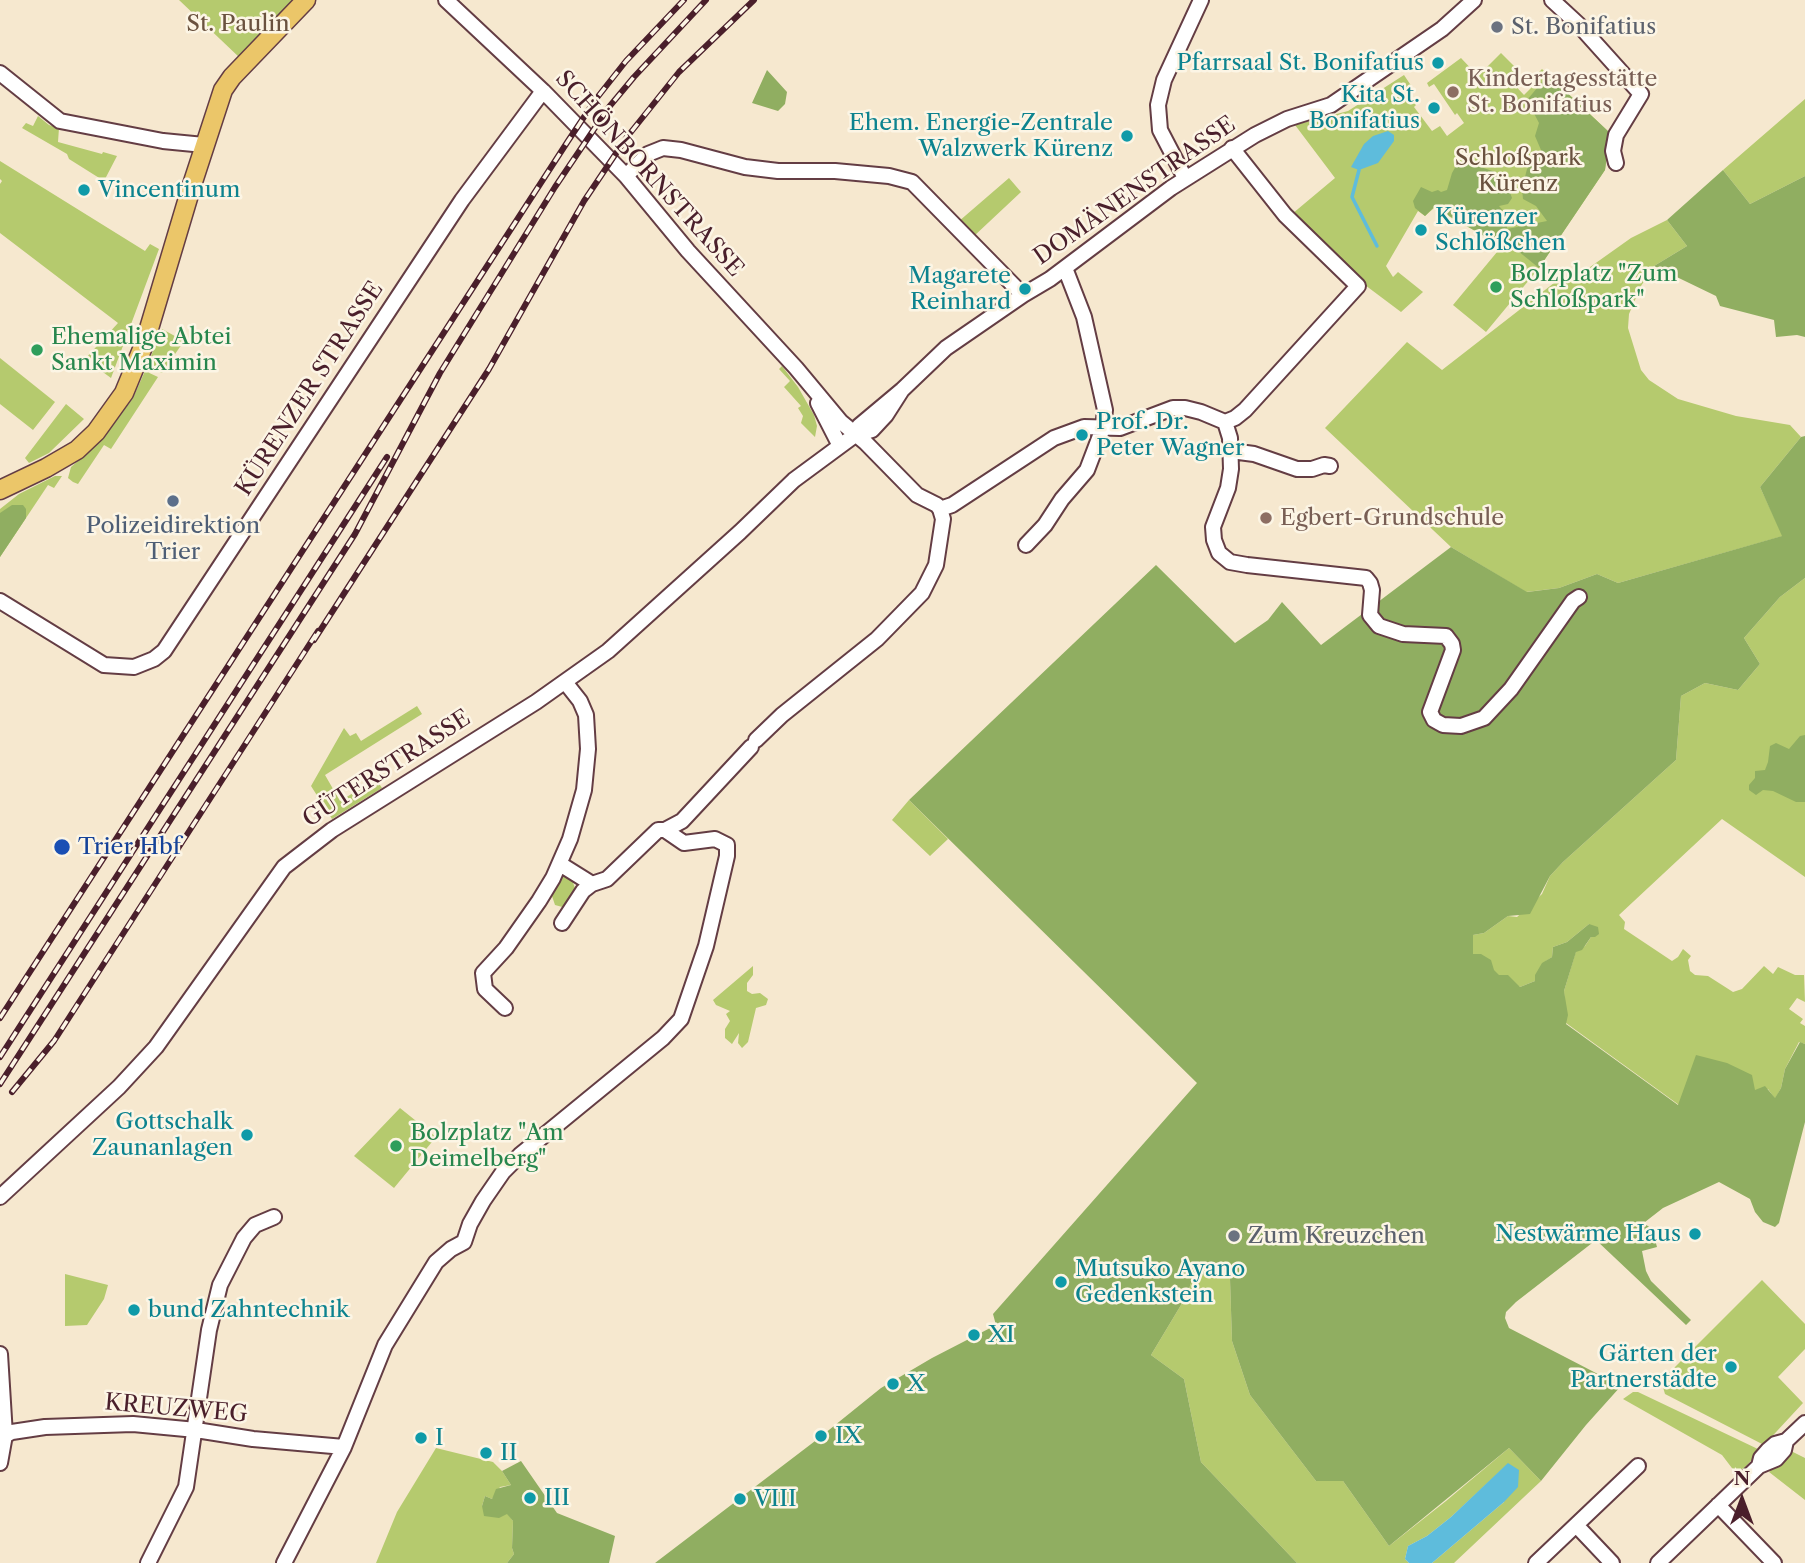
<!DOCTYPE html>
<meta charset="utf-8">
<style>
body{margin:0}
#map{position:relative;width:1805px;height:1563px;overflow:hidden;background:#f6e8cf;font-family:"Libre Caslon Text",serif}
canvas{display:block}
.north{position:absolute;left:1707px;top:1465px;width:70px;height:70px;-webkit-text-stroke:5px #fcf5e5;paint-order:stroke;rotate:0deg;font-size:19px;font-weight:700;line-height:28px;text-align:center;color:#4a1f2b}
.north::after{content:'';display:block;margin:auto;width:24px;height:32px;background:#4a1f2b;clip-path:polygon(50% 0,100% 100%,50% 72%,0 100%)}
</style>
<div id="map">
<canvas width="1805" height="1563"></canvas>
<div class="north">N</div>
</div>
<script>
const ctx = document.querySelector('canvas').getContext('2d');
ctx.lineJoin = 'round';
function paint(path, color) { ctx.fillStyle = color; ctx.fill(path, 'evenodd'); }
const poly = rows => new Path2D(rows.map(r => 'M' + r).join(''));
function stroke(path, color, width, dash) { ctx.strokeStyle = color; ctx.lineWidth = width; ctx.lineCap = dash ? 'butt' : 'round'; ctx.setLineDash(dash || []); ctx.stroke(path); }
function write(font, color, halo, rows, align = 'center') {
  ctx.font = font + ' "Libre Caslon Text",serif'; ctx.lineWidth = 5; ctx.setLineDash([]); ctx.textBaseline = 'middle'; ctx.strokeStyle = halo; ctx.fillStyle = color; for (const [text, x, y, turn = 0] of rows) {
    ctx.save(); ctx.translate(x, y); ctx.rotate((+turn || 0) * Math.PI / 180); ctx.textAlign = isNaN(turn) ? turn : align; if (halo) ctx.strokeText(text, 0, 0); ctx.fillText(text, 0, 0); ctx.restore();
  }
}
paint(poly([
 [179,0,293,0,241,59],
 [1501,53,1517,69,1508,78,1524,95,1532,87,1536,82,1533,78,1542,69,1610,133,1605,170,1539,268,1486,332,1453,305,1502,246,1434,208,1425,216,1418,211,1386,266,1393,277,1398,272,1423,292,1401,312,1357,279,1292,214,1335,178,1295,125,1348,111,1404,75,1414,90,1408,94,1416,105,1414,107,1432,131,1440,126,1447,136,1464,123,1457,113,1455,115,1434,84,1429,87,1427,83,1461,58,1478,76],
 [1805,99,1805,176,1750,204,1723,170],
 [38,116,49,125,59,128,58,142,102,154,103,152,117,156,104,181,69,159,67,154,22,128,26,123,33,126],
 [0,161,145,251,150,244,159,249,111,378,85,359,118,323,0,233,0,184,2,181,0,179],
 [1009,178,1021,192,973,237,958,222],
 [1667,220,1687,246,1654,266,1641,286,1629,314,1628,328,1641,370,1649,380,1678,399,1736,416,1790,425,1801,437,1760,487,1783,536,1618,583,1597,574,1559,588,1526,592,1451,547,1325,428,1407,342,1442,370,1563,276,1569,282,1631,238],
 [162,329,184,341,162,373,147,366],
 [0,358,55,402,33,430,0,404],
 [782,366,798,387,814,415,817,426,815,437,801,423,803,416,798,408,801,406,784,387,790,381,779,369],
 [145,371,158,377,111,449,104,445,78,484,73,482,68,478,71,467,95,446,116,421,133,398],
 [66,404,84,419,49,453,29,463,25,458],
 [55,476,62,476,54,488,48,485,0,557,0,509,19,494],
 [1805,578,1805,877,1722,819,1619,915,1625,922,1624,929,1672,961,1678,957,1683,949,1691,956,1688,960,1690,971,1695,975,1708,976,1733,992,1742,989,1764,966,1773,974,1778,967,1795,975,1804,975,1805,1002,1797,998,1789,1009,1803,1019,1800,1023,1805,1026,1805,1044,1799,1042,1785,1069,1781,1088,1775,1099,1768,1089,1679,1105,1566,1023,1564,991,1576,951,1585,946,1591,937,1589,924,1567,942,1553,947,1552,957,1546,961,1535,981,1520,987,1499,976,1473,954,1473,935,1484,933,1508,916,1517,917,1542,894,1550,876,1563,862,1676,760,1681,696,1705,683,1738,690,1760,664,1744,638,1780,597],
 [417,706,422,714,325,775,340,801,376,779,382,788,332,819,311,786,344,728,350,736,356,733,361,741],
 [909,800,948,839,930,856,892,820],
 [564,874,572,879,577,895,566,908,555,905,551,893,560,876],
 [753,966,753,975,747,983,747,991,752,994,760,993,768,999,766,1005,756,1008,748,1042,742,1048,738,1043,739,1033,732,1044,725,1038,725,1029,730,1021,726,1014,730,1011,716,1005,713,1000],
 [400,1108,436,1137,394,1188,354,1156],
 [1226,1270,1230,1279,1232,1341,1250,1395,1316,1481,1343,1481,1389,1546,1446,1501,1509,1448,1541,1481,1454,1563,1432,1563,1504,1502,1508,1464,1451,1517,1427,1536,1408,1546,1405,1559,1409,1563,1297,1563,1201,1462,1184,1379,1151,1355,1187,1295,1193,1277],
 [65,1274,108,1285,104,1299,87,1325,65,1326],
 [1762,1280,1805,1324,1805,1349,1778,1377,1803,1403,1764,1445,1665,1394,1662,1384,1665,1377],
 [1633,1392,1638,1392,1760,1450,1738,1476,1722,1455,1623,1399],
 [436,1448,493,1462,502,1471,511,1485,500,1487,492,1499,485,1496,482,1506,508,1514,513,1521,512,1548,514,1554,507,1563,376,1563,397,1512],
 [1791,1451,1805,1458,1805,1500,1769,1472]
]), '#b5ca6e');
paint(poly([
 [767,70,787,92,785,104,778,111,752,103],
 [1548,75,1610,133,1605,170,1539,268,1507,242,1503,247,1434,207,1425,216,1415,208,1413,201,1421,187,1432,192,1438,190,1441,192,1447,190,1452,173,1456,166,1464,161,1495,172,1506,181,1512,198,1508,204,1499,206,1507,215,1507,229,1547,221,1536,206,1523,199,1522,189,1527,169,1541,150,1535,136,1539,123,1527,100],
 [1723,170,1750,204,1805,176,1805,337,1797,335,1776,337,1774,320,1720,306,1716,296,1654,266,1687,246,1667,220],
 [1805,436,1805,578,1780,597,1744,638,1760,664,1738,690,1705,683,1681,696,1676,760,1563,862,1550,876,1530,914,1508,916,1484,933,1473,935,1473,954,1481,954,1491,960,1494,970,1499,975,1508,975,1520,987,1535,981,1535,975,1542,963,1552,957,1553,947,1567,942,1589,924,1598,927,1599,934,1595,937,1591,937,1582,950,1576,952,1564,991,1568,1015,1566,1024,1678,1105,1696,1055,1727,1063,1752,1075,1755,1090,1765,1086,1775,1098,1781,1088,1785,1069,1800,1042,1805,1044,1805,1122,1779,1223,1775,1227,1763,1222,1755,1212,1750,1199,1719,1182,1663,1208,1645,1222,1645,1224,1652,1229,1657,1247,1642,1251,1646,1271,1651,1281,1691,1320,1686,1325,1596,1240,1516,1302,1506,1312,1505,1318,1509,1328,1621,1386,1586,1425,1541,1481,1509,1448,1389,1546,1343,1481,1316,1481,1250,1395,1232,1341,1230,1279,1226,1270,1193,1277,1187,1295,1151,1355,1184,1379,1201,1462,1297,1563,655,1563,819,1438,881,1388,932,1358,996,1325,993,1314,1197,1083,909,800,1156,565,1235,643,1268,620,1282,602,1321,645,1451,547,1527,592,1559,588,1597,574,1618,583,1782,536,1760,487,1801,437],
 [12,505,23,505,26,509,26,518,0,557,0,513],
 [1805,735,1805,802,1796,802,1773,791,1763,790,1756,795,1749,790,1749,785,1755,778,1755,771,1765,770,1768,762,1770,746,1776,743,1789,749,1800,736],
 [521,1461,557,1513,615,1536,609,1563,507,1563,514,1554,512,1548,513,1521,507,1514,499,1518,484,1516,482,1506,485,1496,492,1499,496,1489,511,1485,502,1471]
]), '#90ae61');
paint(poly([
 [1388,131,1394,135,1394,141,1378,163,1359,170,1351,167,1364,144,1373,136],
 [1508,1463,1519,1470,1518,1487,1504,1502,1432,1563,1409,1563,1405,1559,1408,1546,1427,1536,1451,1517]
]), '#5ebcdc');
stroke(poly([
 [1359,170,1352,197,1377,246]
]), '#5ebcdc', 3.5);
const minor = poly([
 [446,0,543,91,626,176,688,251,796,368,841,422,865,442,917,495,937,505,940,509,952,505,1054,438,1084,427,1120,428,1173,408,1185,408,1201,412,1225,422,1235,418,1245,410,1358,286,1285,215,1232,148],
 [1552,0,1578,24,1641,94,1616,135,1613,151,1616,163],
 [0,73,60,121,163,141,204,145],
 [626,176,648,154,663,148,681,150,745,167,778,171,835,171,889,176,912,182,1023,295],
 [1185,178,1160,130,1158,105,1164,80,1201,0],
 [818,403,840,446],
 [1225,422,1230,438,1231,469,1228,488,1213,527,1214,540,1219,553,1230,562,1247,565,1366,578,1370,583,1372,590,1370,615,1379,626,1403,634,1446,636,1452,644,1453,650,1430,712,1434,720,1443,725,1461,726,1484,718,1511,689,1573,601,1579,597],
 [855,435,859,426,902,390,946,348,1023,295,1050,279,1171,188,1255,135,1287,119,1331,105,1442,29,1474,0],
 [1231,451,1254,454,1297,469,1312,469,1324,465,1330,466],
 [1026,545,1045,525,1062,499,1087,470,1103,428,1105,410,1084,317,1065,268],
 [0,601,104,665,134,667,154,659,164,651,462,200,543,91],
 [756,740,782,715,877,639,922,593,936,565,943,519,940,509],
 [560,864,592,884,583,891,562,923],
 [592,884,607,879,658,830,665,830,682,821,751,747],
 [505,1008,485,989,483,973,506,948,539,901,553,878,570,839,584,790,588,749,586,715,580,701,565,682],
 [0,1197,119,1087,156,1047,284,867,332,830,536,702,608,651,740,532,794,480,855,435,872,430,886,415,902,390],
 [0,1354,5,1435,0,1463],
 [0,1438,12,1432,45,1427,133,1424,196,1430,253,1439,344,1447],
 [1759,1466,1761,1458,1768,1450,1775,1444,1786,1441],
 [1718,1505,1774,1563],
 [1576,1525,1612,1563],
 [148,1563,186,1487,209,1330,220,1285,244,1238,255,1225,274,1217],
 [284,1563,344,1447,385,1345,436,1262,451,1249,464,1242,470,1224,483,1201,503,1172,520,1155,663,1038,681,1019,706,946,727,856,727,845,715,839,684,843,665,830],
 [1536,1563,1638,1466],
 [1658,1563,1759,1466,1776,1459,1784,1450,1786,1441,1805,1423]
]);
const major = poly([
 [0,490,46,468,77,450,96,432,124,393,145,342,191,188,223,90,232,77,306,0]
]);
stroke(minor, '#643d44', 18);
stroke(major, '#643d44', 21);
stroke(minor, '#fff', 14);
stroke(major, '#ebc669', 18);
const rail = poly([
 [314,640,489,369,584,201,627,137,679,72,754,0],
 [0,1018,568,141,596,99,626,61,684,0],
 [0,1057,387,457],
 [0,1084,355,534,440,373,555,187,609,107,634,77,706,0],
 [12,1092,54,1041,318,631]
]);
stroke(rail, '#4a1f2b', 6);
stroke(rail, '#fcf5e5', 3.5, [10]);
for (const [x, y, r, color] of [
 [1497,27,7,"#6b7280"],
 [1438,63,7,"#0f9aa8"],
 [1453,92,7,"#8d6e63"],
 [1434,108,7,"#0f9aa8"],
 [1127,136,7,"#0f9aa8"],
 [84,190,7,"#0f9aa8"],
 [1421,230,7,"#0f9aa8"],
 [1496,287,7,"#2e9e5b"],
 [1025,289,7,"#0f9aa8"],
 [37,350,7,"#2e9e5b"],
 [1082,435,7,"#0f9aa8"],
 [173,501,7,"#5c6f8a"],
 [1266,518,7,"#8d6e63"],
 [62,847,9,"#1a4fb4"],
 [247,1135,7,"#0f9aa8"],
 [396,1146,7,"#2e9e5b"],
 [1695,1234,7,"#0f9aa8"],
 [1234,1236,7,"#6b7280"],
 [1061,1282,7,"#0f9aa8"],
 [134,1310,7,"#0f9aa8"],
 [974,1335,7,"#0f9aa8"],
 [1731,1367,7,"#0f9aa8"],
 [893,1384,7,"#0f9aa8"],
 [821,1436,7,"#0f9aa8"],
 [421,1438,7,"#0f9aa8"],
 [486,1453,7,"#0f9aa8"],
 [530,1498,7,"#0f9aa8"],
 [740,1499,7,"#0f9aa8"]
]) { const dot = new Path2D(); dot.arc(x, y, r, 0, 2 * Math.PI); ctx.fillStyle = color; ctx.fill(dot); stroke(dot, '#fcf5e5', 2.5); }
write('23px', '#6a523f', '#fcf5e5', [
 ["St. Paulin",238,24],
 ["Schloßpark",1518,158],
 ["Kürenz",1518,184]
]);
write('23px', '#5b616d', '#fcf5e5', [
 ["St. Bonifatius",1511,27],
 ["Zum Kreuzchen",1248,1236]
], 'left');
write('23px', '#0d838f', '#fcf5e5', [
 ["Pfarrsaal St. Bonifatius",1424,63,"right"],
 ["Kita St.",1420,95,"right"],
 ["Bonifatius",1420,121,"right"],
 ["Ehem. Energie-Zentrale",1113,123,"right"],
 ["Walzwerk Kürenz",1113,149,"right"],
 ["Vincentinum",98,190],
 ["Kürenzer",1435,217],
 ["Schlößchen",1435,243],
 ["Magarete",1011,276,"right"],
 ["Reinhard",1011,302,"right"],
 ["Prof. Dr.",1096,422],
 ["Peter Wagner",1096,448],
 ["Gottschalk",233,1122,"right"],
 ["Zaunanlagen",233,1148,"right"],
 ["Nestwärme Haus",1681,1234,"right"],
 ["Mutsuko Ayano",1075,1269],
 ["Gedenkstein",1075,1295],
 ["bund Zahntechnik",148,1310],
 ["XI",988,1335],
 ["Gärten der",1717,1354,"right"],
 ["Partnerstädte",1717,1380,"right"],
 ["X",907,1384],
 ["IX",835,1436],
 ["I",435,1438],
 ["II",500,1453],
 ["III",544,1498],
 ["VIII",754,1499]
], 'left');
write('23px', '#785e54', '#fcf5e5', [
 ["Kindertagesstätte",1467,79],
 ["St. Bonifatius",1467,105],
 ["Egbert-Grundschule",1280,518]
], 'left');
write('23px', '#4a1f2b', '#fcf5e5', [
 ["SCHÖNBORNSTRASSE",649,174,48],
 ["DOMÄNENSTRASSE",1135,191,-35],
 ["KÜRENZER STRASSE",310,389,-57],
 ["GÜTERSTRASSE",387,769,-33],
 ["KREUZWEG",176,1409,5]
]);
write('23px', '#27864d', '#fcf5e5', [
 ["Bolzplatz \"Zum",1510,274],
 ["Schloßpark\"",1510,300],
 ["Ehemalige Abtei",51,337],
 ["Sankt Maximin",51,363],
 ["Bolzplatz \"Am",410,1133],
 ["Deimelberg\"",410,1159]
], 'left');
write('23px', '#4e5e75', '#fcf5e5', [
 ["Polizeidirektion",173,526],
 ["Trier",173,552]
]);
write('23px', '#164399', '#fcf5e5', [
 ["Trier Hbf",78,847]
], 'left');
</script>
